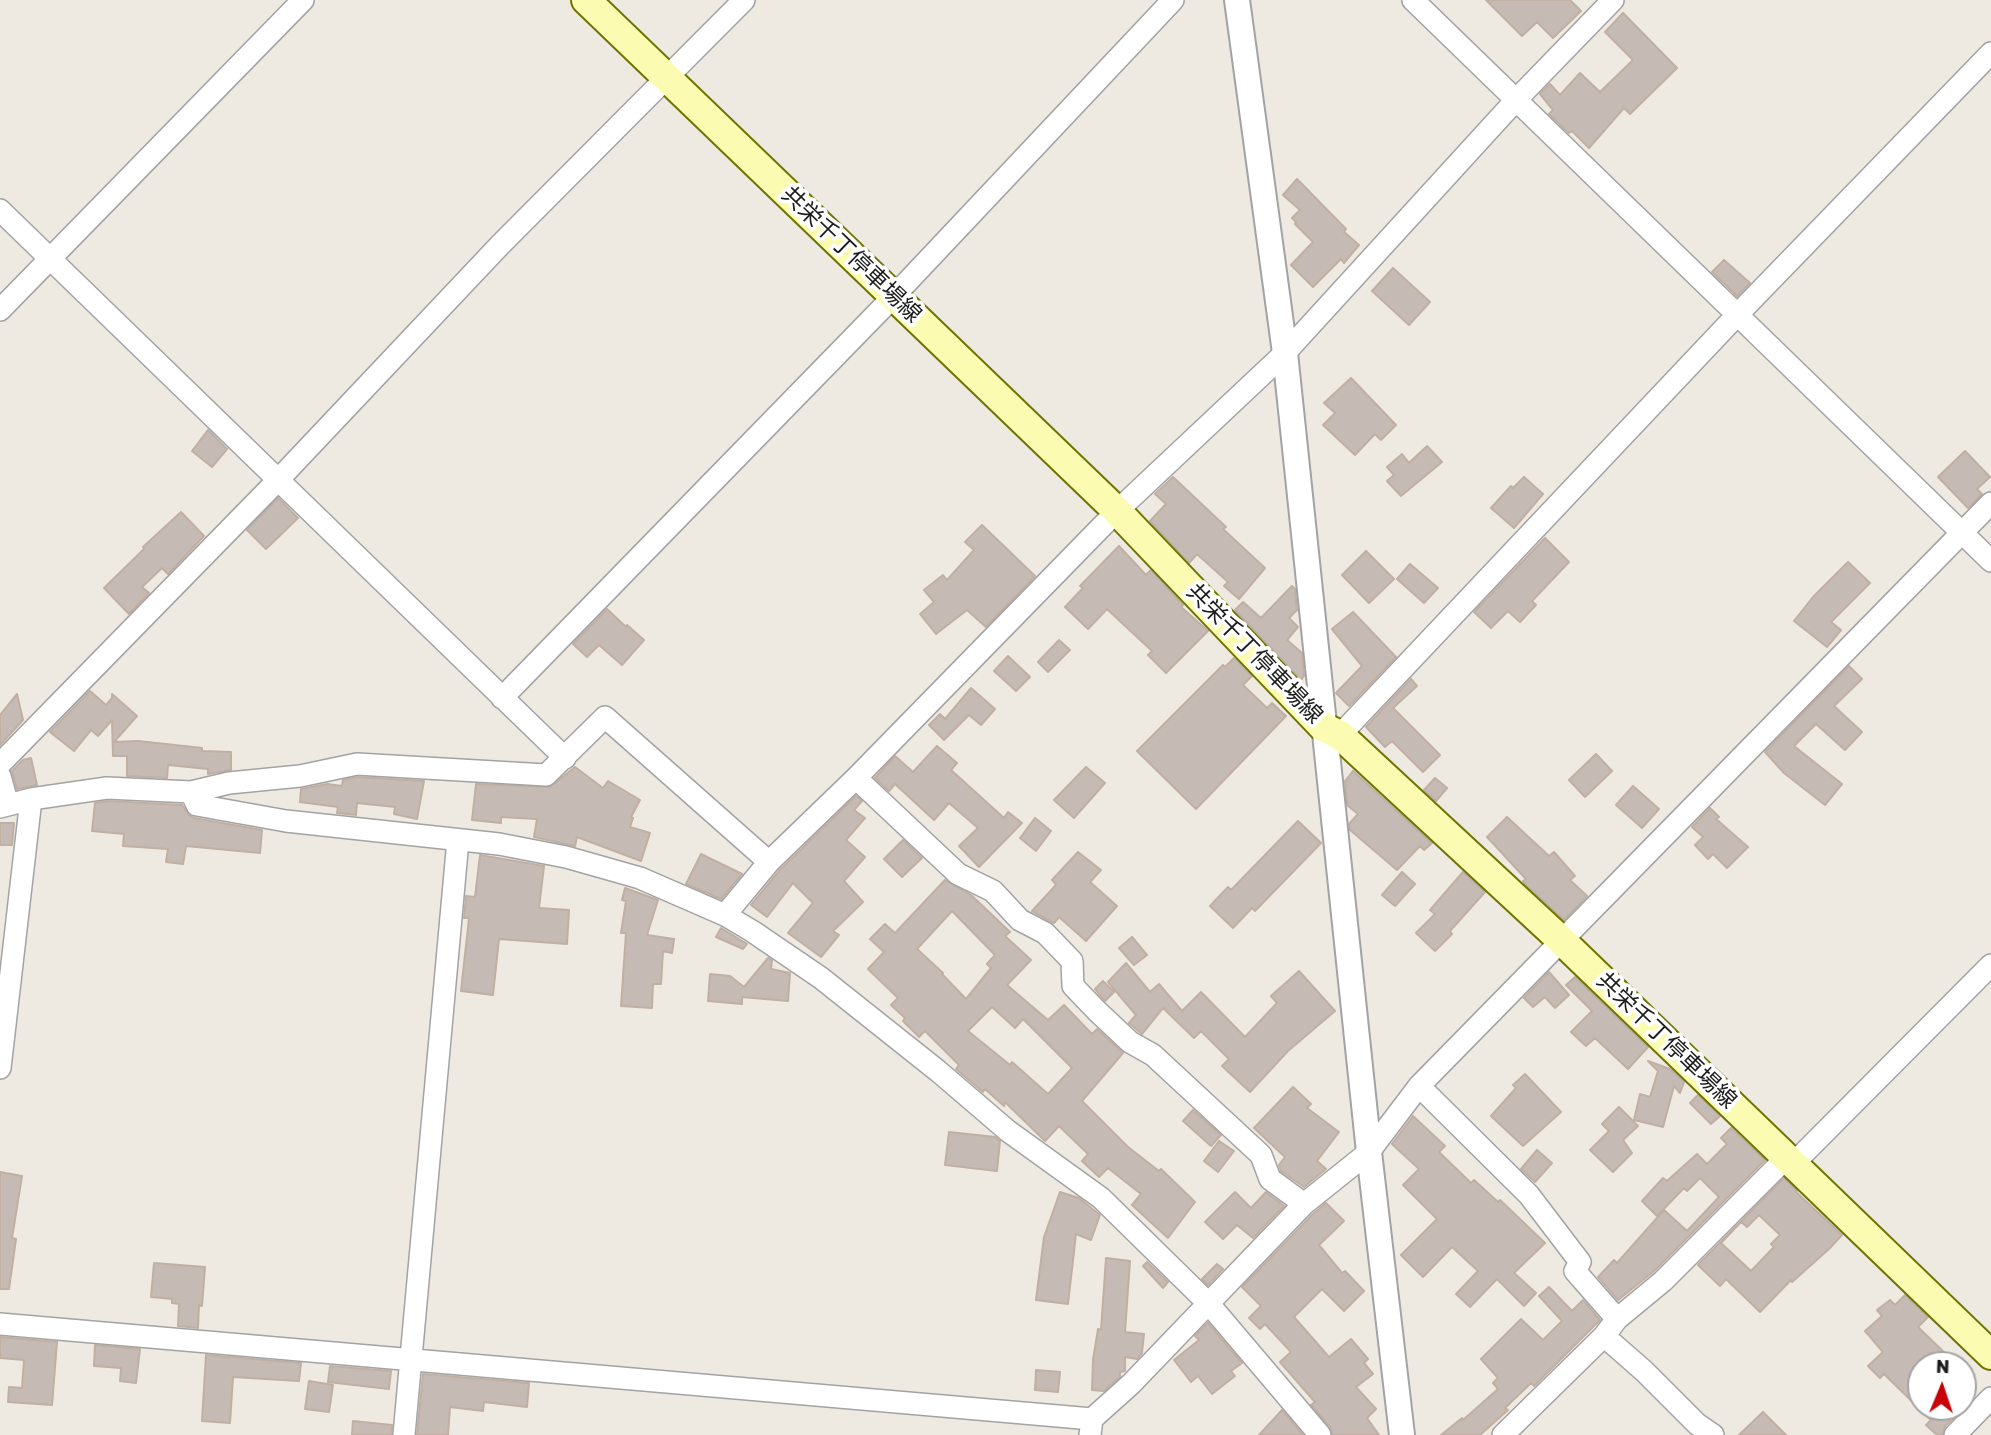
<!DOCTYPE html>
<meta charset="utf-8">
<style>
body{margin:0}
#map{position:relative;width:1991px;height:1435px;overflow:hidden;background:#eee9e1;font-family:Rubik,sans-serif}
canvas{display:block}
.north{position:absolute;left:1907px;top:1351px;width:70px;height:70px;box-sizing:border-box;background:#fff;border:2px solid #a4a4a4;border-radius:50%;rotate:2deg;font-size:19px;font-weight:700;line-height:28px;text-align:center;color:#1c1c1c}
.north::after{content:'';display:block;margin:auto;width:24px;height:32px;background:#c80007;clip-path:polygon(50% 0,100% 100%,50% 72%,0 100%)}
</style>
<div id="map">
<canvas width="1991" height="1435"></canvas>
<div class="north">N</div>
</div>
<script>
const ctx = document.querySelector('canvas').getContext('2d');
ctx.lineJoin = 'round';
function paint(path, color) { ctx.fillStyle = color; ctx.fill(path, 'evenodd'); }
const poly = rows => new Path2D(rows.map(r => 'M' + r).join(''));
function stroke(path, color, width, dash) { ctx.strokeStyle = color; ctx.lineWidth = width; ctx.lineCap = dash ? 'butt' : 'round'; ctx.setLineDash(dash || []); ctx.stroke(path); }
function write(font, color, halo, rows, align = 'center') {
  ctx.font = font + ' Rubik,"Noto Sans JP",sans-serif'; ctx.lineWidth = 7; ctx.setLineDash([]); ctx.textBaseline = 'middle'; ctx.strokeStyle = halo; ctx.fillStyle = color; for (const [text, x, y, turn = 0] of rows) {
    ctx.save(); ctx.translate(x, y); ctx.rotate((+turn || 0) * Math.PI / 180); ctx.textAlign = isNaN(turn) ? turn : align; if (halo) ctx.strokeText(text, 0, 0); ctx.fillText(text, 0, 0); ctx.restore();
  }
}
const building = poly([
 [1486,0,1570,0,1581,11,1553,38,1537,22,1522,36,1486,0],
 [1623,13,1677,68,1630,114,1624,108,1589,148,1572,131,1569,133,1549,114,1553,110,1540,94,1550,84,1560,95,1580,73,1600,92,1633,60,1605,32,1623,13],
 [1297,179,1346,229,1344,232,1359,245,1344,263,1341,259,1313,287,1291,265,1313,242,1295,224,1296,222,1292,218,1300,210,1283,195,1297,179],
 [1724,260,1750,283,1737,296,1712,272,1724,260],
 [1393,268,1430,302,1409,325,1372,291,1393,268],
 [1351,378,1396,425,1381,440,1375,434,1355,455,1323,425,1335,413,1324,403,1351,378],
 [208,430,227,449,212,467,192,451,208,430],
 [1427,446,1442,462,1401,496,1387,481,1394,475,1387,467,1402,454,1409,463,1427,446],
 [1965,451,1990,477,1977,489,1982,494,1968,508,1938,477,1965,451],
 [1173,477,1226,527,1223,529,1265,568,1239,599,1224,586,1228,582,1197,554,1189,563,1150,521,1166,504,1155,494,1173,477],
 [1524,477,1543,494,1514,528,1491,508,1511,486,1513,488,1524,477],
 [278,498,298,518,266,549,247,530,278,498],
 [181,512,204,536,168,574,162,568,142,587,149,593,129,614,104,588,144,549,143,547,181,512],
 [982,525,1035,576,986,627,967,610,936,634,920,614,934,602,924,590,943,575,947,580,974,550,965,542,982,525],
 [1545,538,1569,562,1532,601,1536,605,1520,622,1508,611,1491,628,1474,612,1545,538],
 [1119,546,1146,575,1151,570,1183,605,1181,607,1208,631,1166,673,1148,655,1152,651,1107,609,1088,629,1065,607,1083,588,1080,586,1119,546],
 [1366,551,1394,579,1369,603,1342,575,1366,551],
 [1848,562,1870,583,1831,622,1841,630,1827,647,1794,621,1813,597,1848,562],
 [1410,564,1438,588,1424,603,1397,579,1410,564],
 [1292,586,1295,589,1297,610,1289,618,1298,627,1287,640,1302,653,1304,676,1301,680,1235,610,1243,602,1261,618,1292,586],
 [607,609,626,627,627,625,644,640,622,665,599,645,587,657,573,644,607,609],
 [1353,612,1396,657,1349,706,1336,693,1362,666,1332,629,1353,612],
 [1059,640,1070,650,1048,672,1038,662,1059,640],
 [1008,656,1030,677,1016,691,994,671,1008,656],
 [1234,658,1252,676,1243,685,1267,708,1272,703,1286,716,1196,809,1137,751,1223,665,1225,667,1234,658],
 [1849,666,1862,679,1834,706,1862,732,1845,750,1816,724,1794,746,1842,784,1825,805,1784,773,1765,752,1849,666],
 [1411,679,1417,686,1393,708,1440,755,1423,772,1392,741,1385,747,1366,727,1411,679],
 [971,688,995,709,981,725,969,715,944,740,929,725,940,714,945,719,971,688],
 [90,691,106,705,112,698,112,694,137,716,114,742,138,741,202,748,202,751,231,752,231,770,208,774,208,769,168,765,167,778,127,776,127,756,113,756,112,720,98,736,91,730,74,751,50,732,90,691],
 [17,694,23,720,0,745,0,715,17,694],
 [937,746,957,763,951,770,1004,818,1008,812,1022,823,979,867,959,846,978,828,949,803,934,820,895,784,889,791,875,778,895,756,913,772,937,746],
 [1596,754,1612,771,1585,797,1569,780,1596,754],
 [31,758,37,785,17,789,12,771,23,760,31,758],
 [575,767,603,788,608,781,640,800,631,817,633,818,630,827,650,833,641,861,577,837,575,846,534,837,537,819,501,817,501,823,472,820,476,784,550,787,575,767],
 [1086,767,1105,783,1074,818,1054,800,1086,767],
 [1353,771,1432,843,1424,850,1420,846,1397,870,1350,830,1349,824,1358,814,1347,805,1345,781,1353,771],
 [358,777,424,781,417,819,394,814,395,807,357,803,356,815,337,813,338,807,300,802,301,789,327,784,342,786,343,780,358,777],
 [1435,778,1447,788,1436,801,1424,790,1435,778],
 [1633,786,1659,809,1642,828,1616,805,1633,786],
 [856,796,862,801,854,810,865,818,846,840,865,857,844,881,863,902,833,931,839,935,821,957,788,933,813,903,793,883,767,917,751,905,779,871,856,796],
 [108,801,182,805,189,815,194,818,262,830,260,853,186,846,183,864,166,862,168,849,123,846,124,834,92,831,95,803,108,801],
 [1710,808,1719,817,1716,819,1748,847,1727,868,1713,854,1708,859,1695,845,1703,837,1692,827,1710,808],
 [1507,817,1549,856,1554,852,1575,876,1570,880,1587,896,1564,920,1525,884,1523,881,1526,879,1487,837,1507,817],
 [1035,818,1051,831,1036,851,1020,838,1035,818],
 [1298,821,1321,843,1255,911,1252,908,1233,928,1210,906,1228,887,1231,890,1298,821],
 [0,823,14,823,12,845,0,845,0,823],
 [903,840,922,858,902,877,884,859,903,840],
 [1078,852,1101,870,1090,882,1117,906,1086,941,1059,917,1054,923,1032,911,1056,885,1052,880,1078,852],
 [701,854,742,874,721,899,686,884,701,854],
 [480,855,544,866,539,908,569,910,567,944,499,939,493,995,461,991,469,918,464,918,466,896,475,897,480,855],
 [1402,872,1415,884,1395,906,1382,895,1402,872],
 [1463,872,1485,892,1450,931,1452,934,1435,951,1416,933,1435,914,1430,910,1463,872],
 [945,880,971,895,1010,932,1005,936,1031,960,1007,985,1048,1020,1064,1005,1092,1034,1097,1029,1123,1053,1082,1101,1128,1147,1159,1171,1161,1169,1195,1202,1168,1238,1132,1205,1141,1194,1108,1168,1099,1177,1082,1161,1088,1154,1059,1126,1045,1141,1005,1102,1004,1106,985,1089,983,1092,956,1069,959,1065,925,1031,919,1037,903,1021,905,1018,891,1005,898,998,868,969,884,952,870,939,885,924,895,933,945,880],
 [952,911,995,955,987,964,991,968,966,999,942,974,943,973,917,949,952,911],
 [992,1007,1015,1028,1023,1019,1072,1068,1048,1094,1012,1062,1010,1065,968,1031,992,1007],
 [625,888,658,900,647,935,674,939,672,953,663,951,661,984,653,984,652,1008,621,1006,626,933,621,933,626,901,622,900,625,888],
 [721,928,747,944,743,949,716,937,721,928],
 [1132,937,1147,955,1134,965,1119,948,1132,937],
 [768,958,772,960,771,969,790,973,788,1001,742,997,742,1004,708,1001,710,974,730,976,744,987,768,958],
 [1126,963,1150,992,1159,984,1182,1011,1201,992,1245,1037,1277,1003,1271,996,1299,971,1335,1011,1288,1051,1250,1092,1222,1066,1229,1059,1201,1031,1194,1038,1163,1008,1142,1034,1129,1023,1136,1015,1108,982,1126,963],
 [1549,972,1569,995,1555,1008,1545,997,1533,1007,1524,998,1549,972],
 [1575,977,1648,1047,1628,1069,1595,1038,1586,1046,1571,1032,1592,1011,1566,985,1575,977],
 [1103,981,1114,992,1105,1001,1095,989,1103,981],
 [1648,1061,1670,1069,1684,1082,1680,1093,1674,1086,1663,1127,1634,1120,1640,1094,1650,1097,1658,1071,1648,1061],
 [1525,1074,1561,1112,1523,1146,1491,1116,1516,1088,1513,1085,1525,1074],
 [1293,1087,1311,1104,1307,1108,1339,1132,1317,1161,1326,1169,1304,1187,1281,1171,1279,1165,1285,1157,1254,1128,1293,1087],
 [1698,1095,1720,1116,1711,1124,1690,1103,1698,1095],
 [1619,1107,1638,1126,1623,1140,1632,1153,1613,1172,1590,1150,1609,1131,1602,1124,1619,1107],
 [1193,1110,1221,1135,1211,1146,1183,1121,1193,1110],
 [1413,1116,1445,1146,1439,1152,1471,1183,1474,1180,1498,1202,1500,1200,1545,1243,1514,1273,1536,1293,1524,1306,1497,1279,1470,1307,1456,1294,1478,1271,1452,1247,1423,1277,1401,1255,1437,1219,1403,1185,1419,1169,1392,1144,1413,1116],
 [1731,1128,1765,1160,1654,1271,1618,1300,1598,1277,1614,1260,1617,1263,1664,1210,1687,1231,1719,1197,1700,1178,1687,1191,1684,1188,1657,1216,1642,1201,1663,1178,1667,1181,1697,1154,1707,1164,1727,1144,1721,1138,1731,1128],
 [949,1132,995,1137,1000,1141,997,1171,945,1165,949,1132],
 [1219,1141,1234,1151,1218,1172,1204,1161,1219,1141],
 [1537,1150,1552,1163,1535,1182,1521,1169,1537,1150],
 [0,1172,22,1176,12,1238,16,1239,9,1289,0,1289,0,1172],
 [1784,1178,1797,1191,1796,1192,1842,1235,1829,1249,1792,1282,1791,1280,1760,1312,1726,1279,1720,1286,1698,1265,1784,1178],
 [1759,1215,1780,1235,1771,1244,1774,1247,1751,1271,1721,1243,1741,1222,1747,1227,1759,1215],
 [1060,1192,1079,1198,1100,1215,1091,1240,1076,1234,1068,1304,1036,1300,1044,1237,1060,1192],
 [1235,1192,1251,1208,1266,1192,1284,1206,1253,1238,1237,1225,1223,1239,1205,1222,1235,1192],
 [1326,1203,1344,1221,1319,1245,1342,1273,1345,1271,1364,1291,1344,1311,1322,1289,1294,1317,1329,1357,1351,1339,1368,1359,1364,1363,1373,1374,1356,1387,1376,1409,1367,1418,1379,1435,1333,1435,1330,1427,1311,1405,1315,1402,1280,1362,1291,1352,1265,1324,1260,1329,1249,1318,1261,1306,1242,1287,1313,1214,1326,1203],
 [1106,1258,1130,1261,1125,1332,1144,1334,1142,1353,1137,1359,1125,1357,1125,1371,1120,1372,1120,1377,1104,1391,1092,1390,1093,1360,1098,1329,1101,1330,1106,1258],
 [1147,1262,1168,1282,1163,1288,1143,1266,1147,1262],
 [154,1263,205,1267,202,1306,199,1305,198,1328,178,1326,179,1304,172,1303,172,1299,151,1297,154,1263],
 [1217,1264,1223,1269,1208,1285,1202,1279,1217,1264],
 [1549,1287,1572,1311,1583,1300,1600,1320,1534,1386,1531,1383,1505,1408,1508,1410,1480,1435,1441,1435,1462,1418,1463,1420,1498,1389,1493,1383,1498,1378,1481,1359,1521,1319,1543,1340,1562,1321,1539,1296,1549,1287],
 [1905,1295,1928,1317,1918,1327,1957,1365,1921,1365,1921,1407,1950,1407,1958,1414,1945,1426,1942,1435,1937,1435,1926,1425,1931,1420,1884,1374,1880,1378,1868,1366,1883,1352,1865,1331,1882,1316,1877,1310,1890,1300,1895,1305,1905,1295],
 [1208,1323,1242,1363,1231,1371,1235,1376,1212,1394,1198,1376,1191,1382,1174,1360,1199,1340,1195,1336,1208,1323],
 [0,1337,57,1342,52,1405,8,1402,9,1387,22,1388,24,1360,0,1358,0,1337],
 [95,1345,140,1349,136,1383,120,1381,121,1368,94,1366,95,1345],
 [206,1355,301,1363,299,1381,233,1377,230,1423,202,1421,206,1355],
 [330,1366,391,1371,389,1389,328,1382,330,1366],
 [1036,1370,1060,1372,1058,1392,1035,1390,1036,1370],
 [423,1374,529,1383,527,1407,484,1402,483,1411,450,1407,448,1435,417,1435,423,1374],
 [309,1381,333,1385,329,1412,305,1409,309,1381],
 [1282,1410,1303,1435,1259,1435,1282,1410],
 [1763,1412,1786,1435,1739,1435,1763,1412],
 [353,1421,392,1425,391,1435,352,1435,353,1421]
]);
paint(building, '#c6bbb4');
stroke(building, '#c0afa3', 2);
const minor = poly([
 [1413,0,1991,561],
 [0,210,565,758],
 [0,310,303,0],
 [502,698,894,296,1173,0],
 [1340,735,1737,315,1991,53],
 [0,764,278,480,500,245,744,0],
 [0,776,8,805],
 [856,778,958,874,993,891,1020,920,1045,933,1072,961,1073,986,1097,1011,1130,1042,1153,1055,1261,1155,1270,1179,1304,1204],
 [191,792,197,805,286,821,499,844,566,857,640,878,725,915,752,931,821,978,938,1071,1008,1131,1101,1198,1209,1304,1320,1435],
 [0,807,31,799,107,788,191,792,229,783,300,776,357,764,546,775,605,717,769,862],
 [725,915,769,862,856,778,1117,511,1285,353,1516,100,1613,0],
 [0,1068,31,799],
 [1419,1086,1529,1195,1580,1262,1575,1271,1617,1319],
 [0,1324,1092,1419],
 [1604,1336,1617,1319,1663,1281,1780,1164,1793,1164,1991,965],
 [404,1435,458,840],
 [1090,1435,1092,1419,1131,1384,1304,1204,1369,1152,1419,1086,1991,503],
 [1503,1435,1604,1336,1644,1371,1697,1424,1713,1435],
 [1955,1435,1991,1398]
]);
const tertiary = poly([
 [1237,0,1285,353,1369,1152,1402,1435]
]);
const secondary = poly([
 [586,0,1117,511,1323,727,1340,735,1562,941,1991,1355]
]);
stroke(minor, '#a3a3a3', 24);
stroke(tertiary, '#a3a3a3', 28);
stroke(secondary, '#6d7501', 32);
stroke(minor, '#fff', 21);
stroke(tertiary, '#fff', 24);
stroke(secondary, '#fbfcb1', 28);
write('23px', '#1c1c1c', '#fff', [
 ["共栄千丁停車場線",851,255,44],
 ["共栄千丁停車場線",1254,654,46],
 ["共栄千丁停車場線",1666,1041,44]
]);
</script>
